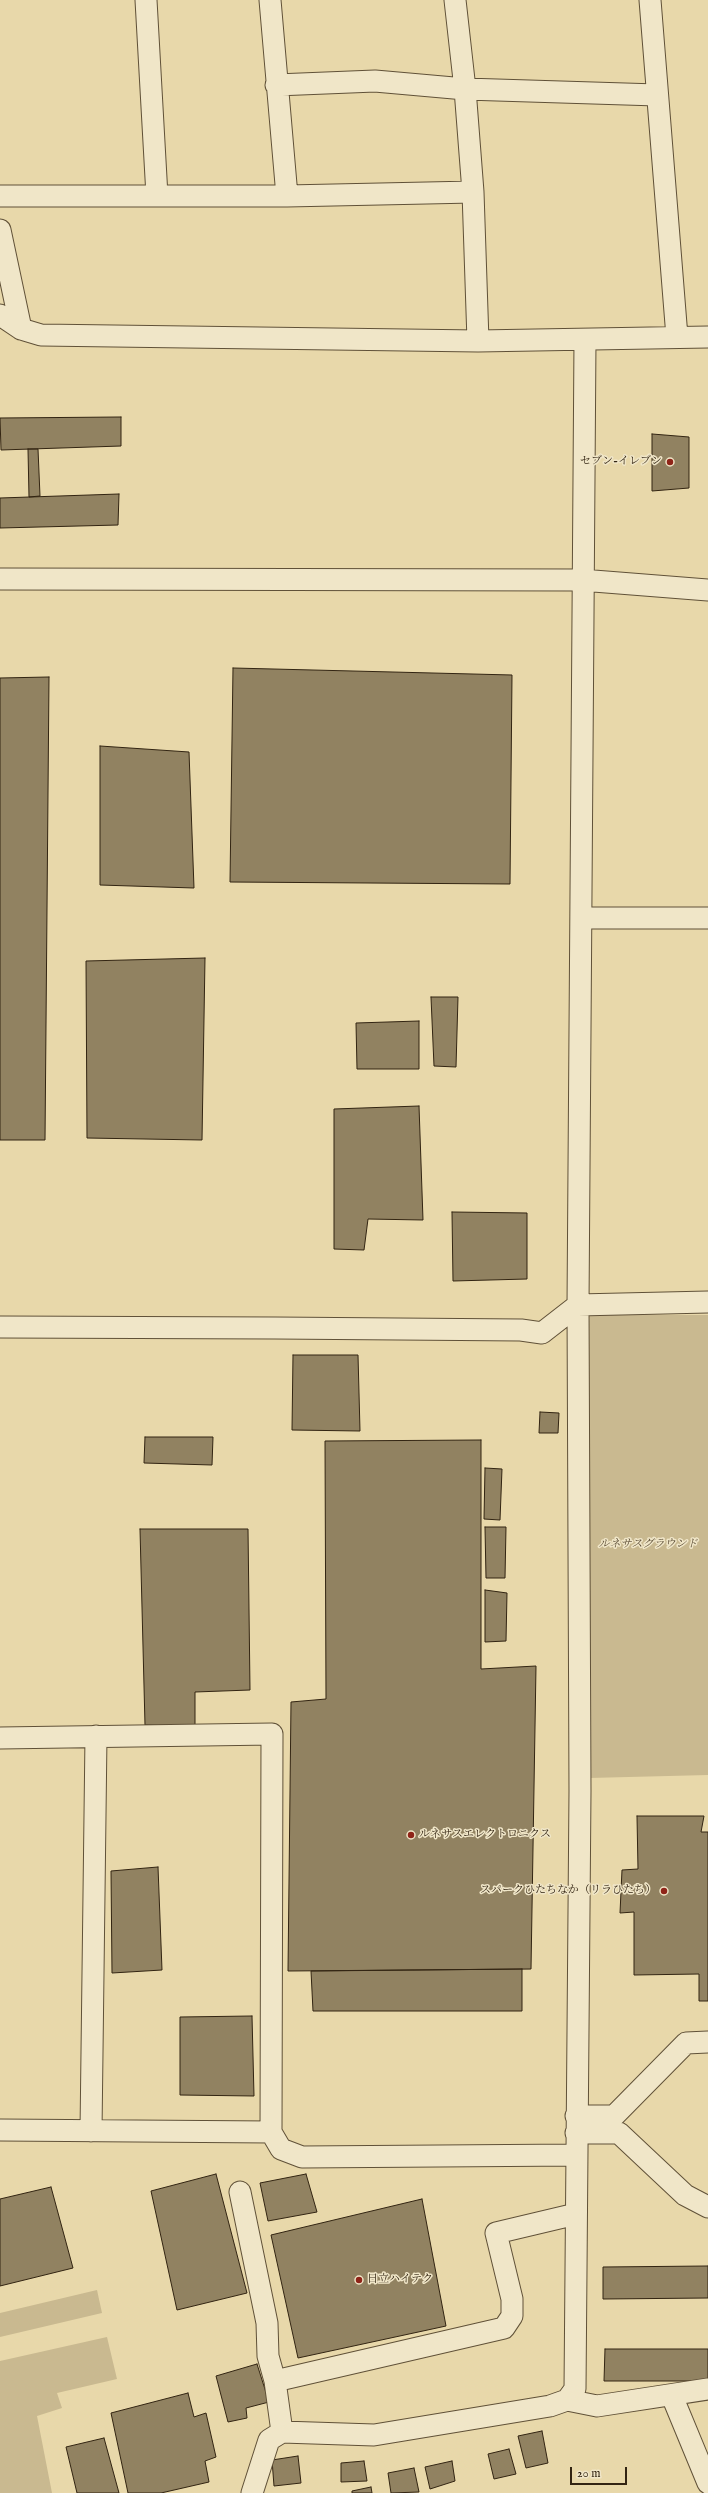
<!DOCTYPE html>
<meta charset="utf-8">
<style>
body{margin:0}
#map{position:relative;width:708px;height:2493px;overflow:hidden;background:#e8d8aa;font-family:"IM FELL English",serif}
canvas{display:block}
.scale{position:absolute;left:570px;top:2467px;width:57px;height:18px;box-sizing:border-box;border:2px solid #322412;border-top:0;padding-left:5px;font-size:12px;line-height:14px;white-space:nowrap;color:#322412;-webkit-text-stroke:3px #f0e6c8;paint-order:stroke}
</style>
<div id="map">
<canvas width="708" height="2493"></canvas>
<div class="scale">20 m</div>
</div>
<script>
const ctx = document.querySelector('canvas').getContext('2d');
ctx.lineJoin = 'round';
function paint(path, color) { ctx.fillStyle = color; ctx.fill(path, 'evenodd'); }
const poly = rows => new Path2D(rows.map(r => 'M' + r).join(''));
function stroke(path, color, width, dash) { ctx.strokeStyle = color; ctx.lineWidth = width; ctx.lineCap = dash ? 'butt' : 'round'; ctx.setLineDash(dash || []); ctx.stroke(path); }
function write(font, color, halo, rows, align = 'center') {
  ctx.font = font + ' "IM FELL English","Noto Serif JP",serif'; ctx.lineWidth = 3; ctx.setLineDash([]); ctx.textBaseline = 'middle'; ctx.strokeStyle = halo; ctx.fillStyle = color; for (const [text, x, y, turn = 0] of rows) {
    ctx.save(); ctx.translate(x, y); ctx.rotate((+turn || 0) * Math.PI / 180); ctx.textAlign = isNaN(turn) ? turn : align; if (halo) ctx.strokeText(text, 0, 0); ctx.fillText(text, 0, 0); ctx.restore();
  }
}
paint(poly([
 [588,1315,708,1315,708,1775,589,1778],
 [97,2290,102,2313,0,2337,0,2313],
 [107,2337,117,2379,57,2393,62,2408,37,2416,52,2493,0,2493,0,2361]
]), '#c9b990');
const building = poly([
 [121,417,121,446,1,450,0,418,121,417],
 [652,434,689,437,689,488,652,491,652,434],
 [28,449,38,449,40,496,29,497,28,449],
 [119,494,118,525,0,528,0,498,119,494],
 [233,668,512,675,510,884,230,882,233,668],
 [49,677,45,1140,0,1140,0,678,49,677],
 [100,746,189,752,194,888,100,885,100,746],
 [205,958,202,1140,87,1138,86,961,205,958],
 [431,997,458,997,456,1067,434,1066,431,997],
 [419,1021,419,1069,357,1069,356,1023,419,1021],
 [419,1106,423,1220,368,1219,364,1250,334,1249,334,1109,419,1106],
 [452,1212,527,1213,527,1279,453,1281,452,1212],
 [293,1355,358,1355,360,1431,292,1430,293,1355],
 [540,1412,559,1413,558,1433,539,1433,540,1412],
 [145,1437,213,1437,212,1465,144,1463,145,1437],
 [481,1440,481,1669,536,1666,531,1969,288,1971,291,1702,326,1699,325,1441,481,1440],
 [485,1468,502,1469,500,1520,484,1519,485,1468],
 [485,1527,506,1527,505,1578,486,1578,485,1527],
 [140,1529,248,1529,250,1690,195,1692,195,1727,145,1725,140,1529],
 [485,1590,507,1593,506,1641,485,1642,485,1590],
 [637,1816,704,1816,701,1832,708,1832,708,2001,699,2001,699,1974,634,1975,634,1912,620,1913,622,1870,638,1869,637,1816],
 [158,1867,162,1970,112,1973,111,1871,158,1867],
 [522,1969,522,2011,313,2011,311,1971,522,1969],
 [252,2016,254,2096,180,2095,180,2017,252,2016],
 [216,2174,247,2293,177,2310,151,2191,216,2174],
 [306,2174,317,2212,268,2221,260,2183,306,2174],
 [51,2187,73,2268,0,2286,0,2199,51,2187],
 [422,2199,446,2326,298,2358,271,2235,422,2199],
 [708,2266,708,2298,603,2299,603,2267,708,2266],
 [605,2349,708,2349,708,2381,604,2381,605,2349],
 [257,2364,269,2402,246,2408,247,2418,228,2422,216,2376,257,2364],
 [188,2393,194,2417,206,2413,216,2457,205,2461,209,2482,161,2493,128,2493,111,2413,188,2393],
 [542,2431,548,2463,526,2468,518,2436,542,2431],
 [104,2438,119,2493,77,2493,66,2447,104,2438],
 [509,2449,516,2474,494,2479,488,2454,509,2449],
 [298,2456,301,2483,274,2486,272,2460,298,2456],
 [364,2461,367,2481,341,2482,341,2463,364,2461],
 [452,2461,455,2481,430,2489,425,2467,452,2461],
 [414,2468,419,2492,391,2493,388,2473,414,2468],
 [371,2487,372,2493,352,2493,352,2491,371,2487]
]);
paint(building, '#918261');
stroke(building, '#322412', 1);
const minor = poly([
 [146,0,157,196],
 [270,0,287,196],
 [455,0,465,89,473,192,478,341],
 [650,0,677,337],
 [276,85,375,81,465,89,657,95],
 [0,196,287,196,473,192],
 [0,230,21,329],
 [0,315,21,329,41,335,478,341,708,337],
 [0,579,581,580,708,590],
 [581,918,708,918],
 [0,1327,275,1328,521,1330,542,1333,578,1305,708,1302],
 [0,1738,272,1734,271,2132,281,2149,302,2157,576,2155],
 [576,2116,614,2116,686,2043,708,2042],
 [0,2130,271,2132],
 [91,2131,96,1736],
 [576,2133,619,2133,685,2195,708,2207],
 [240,2192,267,2323,268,2356,275,2381,282,2432],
 [275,2381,504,2328,512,2316,512,2299,496,2233,576,2214],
 [672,2396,708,2483],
 [567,2400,597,2406,708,2389],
 [252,2493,269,2440,282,2432,374,2435,550,2406,567,2400,575,2389,580,1791,578,1305,585,340]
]);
stroke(minor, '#605138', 23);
stroke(minor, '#f0e6c8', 21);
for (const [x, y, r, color] of [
 [670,462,4,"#8f2418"],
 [411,1835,4,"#8f2418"],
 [664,1891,4,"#8f2418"],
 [359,2280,4,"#8f2418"]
]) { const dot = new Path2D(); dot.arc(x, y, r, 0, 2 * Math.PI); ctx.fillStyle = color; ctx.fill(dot); stroke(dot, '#f0e6c8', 1.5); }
write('11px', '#322412', '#f0e6c8', [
 ["セブン-イレブン",662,462],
 ["ルネサスエレクトロニクス",419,1835,"left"],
 ["スパークひたちなか（リラひたち）",656,1891],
 ["日立ハイテク",367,2280,"left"]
], 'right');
write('italic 11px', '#584932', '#f0e6c8', [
 ["ルネサスグラウンド",648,1545]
]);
</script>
